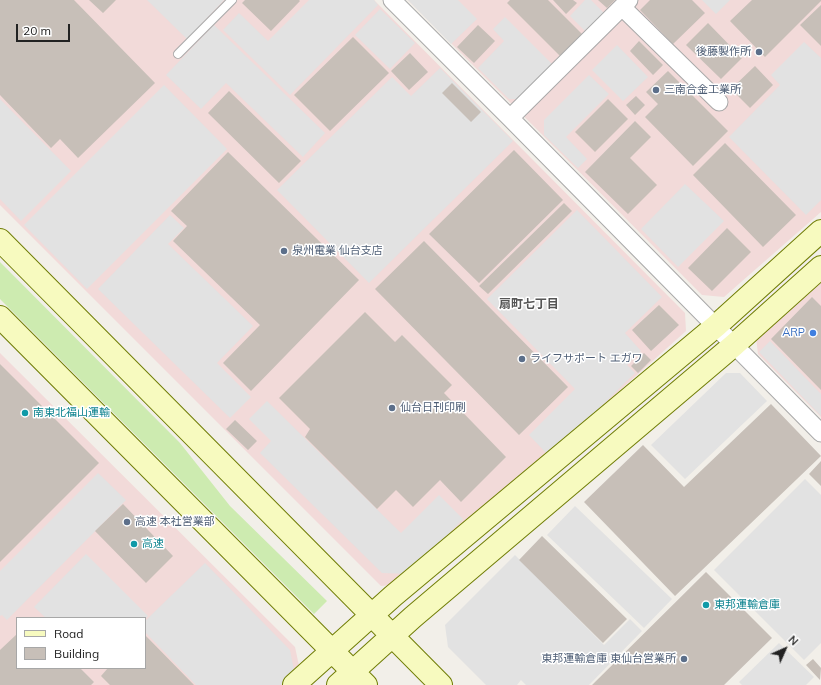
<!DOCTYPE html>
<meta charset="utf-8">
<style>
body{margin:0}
#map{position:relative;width:821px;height:685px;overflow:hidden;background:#f2efe9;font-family:Mulish,sans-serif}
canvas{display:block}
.legend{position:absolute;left:16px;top:617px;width:130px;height:52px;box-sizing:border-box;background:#fff;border:1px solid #a7a7a7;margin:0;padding:5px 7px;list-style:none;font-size:12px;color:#222}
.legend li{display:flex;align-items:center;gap:8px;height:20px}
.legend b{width:20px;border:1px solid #a7a7a7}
.north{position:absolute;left:765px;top:629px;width:40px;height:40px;-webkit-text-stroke:3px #fff;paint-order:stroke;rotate:45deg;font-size:11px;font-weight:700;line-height:16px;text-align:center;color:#222}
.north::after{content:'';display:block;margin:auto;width:14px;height:18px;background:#222;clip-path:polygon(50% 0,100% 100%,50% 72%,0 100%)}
.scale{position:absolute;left:16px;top:24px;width:54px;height:18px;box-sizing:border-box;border:2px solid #222;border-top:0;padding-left:5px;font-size:12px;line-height:14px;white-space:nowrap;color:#222;-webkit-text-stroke:3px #fff;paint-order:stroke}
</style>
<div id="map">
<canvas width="821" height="685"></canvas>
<ul class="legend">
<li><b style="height:5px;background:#f7fabf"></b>Road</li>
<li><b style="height:11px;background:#c7bfb8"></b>Building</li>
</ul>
<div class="north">N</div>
<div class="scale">20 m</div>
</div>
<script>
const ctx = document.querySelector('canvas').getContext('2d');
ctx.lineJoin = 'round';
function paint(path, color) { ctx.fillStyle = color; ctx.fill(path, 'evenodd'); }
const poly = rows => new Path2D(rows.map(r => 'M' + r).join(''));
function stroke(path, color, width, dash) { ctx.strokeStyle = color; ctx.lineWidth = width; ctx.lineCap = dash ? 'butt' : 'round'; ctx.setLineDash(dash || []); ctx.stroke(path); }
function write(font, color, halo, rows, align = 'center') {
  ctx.font = font + ' Mulish,"Noto Sans JP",sans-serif'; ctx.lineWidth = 3; ctx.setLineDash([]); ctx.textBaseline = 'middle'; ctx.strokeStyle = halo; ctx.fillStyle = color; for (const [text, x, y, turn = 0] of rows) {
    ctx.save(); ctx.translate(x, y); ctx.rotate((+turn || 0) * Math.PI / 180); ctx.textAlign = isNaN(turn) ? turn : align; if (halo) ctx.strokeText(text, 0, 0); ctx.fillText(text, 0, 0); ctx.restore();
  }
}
paint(poly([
 [0,0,374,0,685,313,686,331,404,584,381,586,0,205],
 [408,0,821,0,821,212,724,297,702,295],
 [821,279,821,417,758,354,756,337],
 [0,353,295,647,301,675,290,685,0,685],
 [17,618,145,618,145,668,17,668]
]), '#f2dad9');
paint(poly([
 [0,262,180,443,230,506,327,601,314,614,0,299]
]), '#cdebb0');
paint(poly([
 [147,0,224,0,187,39],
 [309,0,374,0,378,5,290,95,223,30,239,13,268,41],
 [408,0,458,0,477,19,451,44],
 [585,0,591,0,606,15,588,34,570,16],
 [702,0,730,0,716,14],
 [380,9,415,43,390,69,355,35],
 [505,17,555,67,523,99,509,99,478,68,504,41,493,29],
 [214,25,325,133,303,157,226,83,201,109,166,75],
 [804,42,821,58,821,200,806,215,729,137,780,85,771,75],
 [617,45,648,77,623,101,592,70],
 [440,68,513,141,369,283,277,190,392,77,411,96],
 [589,75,609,94,566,137,587,159,578,168,544,135,544,120],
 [164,85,227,149,87,289,24,225],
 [0,99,71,171,21,221,0,199],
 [685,184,724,221,678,267,641,229],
 [577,210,662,297,625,333,641,351,627,365,635,373,550,457,529,435,575,389,487,299],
 [170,215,184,228,168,244,253,326,217,363,251,397,230,418,98,289],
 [770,341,821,394,821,416,759,352],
 [726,373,740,373,767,401,685,479,651,445],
 [267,401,401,533,439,495,463,519,410,574,382,573,260,453,271,441,249,419],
 [98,473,126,500,7,620,2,615,0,616,0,571],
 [805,479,821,495,821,643,804,660,714,570],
 [575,506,672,599,644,628,547,535],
 [86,554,148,616,145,619,46,618,34,607],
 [515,555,604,645,630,619,642,631,589,685,526,685,521,680,517,685,486,685,448,647,445,625],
 [205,563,290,650,295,675,285,685,196,685,145,632,145,621],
 [779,643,814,677,806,685,742,685,739,682]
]), '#e2e2e2');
paint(poly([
 [0,0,74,0,155,83,78,158,60,139,51,148,0,95],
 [89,0,116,0,103,13],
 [245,0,299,0,300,1,271,31,242,3],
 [510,0,548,0,584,36,562,58,507,3],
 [553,0,573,0,577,3,566,14],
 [598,0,615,0,607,8],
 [650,0,692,0,705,13,673,44,640,10],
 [752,0,821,0,821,1,765,57,730,21],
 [821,5,821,46,800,25],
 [708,23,742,58,721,79,686,45],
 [478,25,495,41,474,63,457,47],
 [353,37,389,73,330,131,294,95],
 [639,41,663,65,653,75,630,51],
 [410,53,428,72,409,90,391,71],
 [755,66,773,85,750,108,731,89],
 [668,71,728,131,693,166,645,117,658,104,646,92],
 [452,83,481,112,471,122,442,93],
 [229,91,301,161,279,183,208,113],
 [636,96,645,105,635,115,626,105],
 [608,99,628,119,595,152,575,132],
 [635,121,651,137,630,158,657,185,628,214,585,172],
 [725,143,796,215,763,247,693,175],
 [514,150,563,200,479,283,429,234],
 [228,152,359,280,251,391,223,363,260,325,173,241,187,226,171,211],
 [564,203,572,211,488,294,479,286],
 [727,228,751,252,712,291,688,268],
 [424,241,568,387,519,435,375,289],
 [812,297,821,306,821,390,771,339],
 [659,305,679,325,651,351,632,330],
 [365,312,395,342,402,335,452,385,444,393,506,457,461,502,440,480,413,507,396,490,377,509,305,437,310,429,279,398],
 [644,353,651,360,638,373,631,366],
 [0,364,99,463,0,562],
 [771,404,821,456,675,596,584,502,643,445,684,487],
 [235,420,257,441,248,450,226,429],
 [821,461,821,486,809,474],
 [123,504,173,556,146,583,95,531],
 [542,536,627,619,603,643,519,560],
 [706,572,772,638,724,685,592,685],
 [17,634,17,668,80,668,94,682,91,685,0,685,0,650],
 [145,635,194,685,110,685,101,676,108,668,145,668],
 [813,659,821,668,820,680,806,665]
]), '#c7bfb8');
const lane = poly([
 [178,54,232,0]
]);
const street = poly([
 [392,0,510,118,821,433],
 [622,7,719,102],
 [510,118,629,0]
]);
const secondary = poly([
 [0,240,441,685],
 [0,317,366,685],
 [294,685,393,596,716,326,821,231],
 [338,685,413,617,734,345,821,267]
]);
stroke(lane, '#a9a9a9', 10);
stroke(street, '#a9a9a9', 19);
stroke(secondary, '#707d05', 24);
stroke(lane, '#fff', 8);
stroke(street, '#fff', 17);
stroke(secondary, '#f7fabf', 22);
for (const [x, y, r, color] of [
 [759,52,4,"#5c6f8a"],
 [656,90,4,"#5c6f8a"],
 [284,251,4,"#5c6f8a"],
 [813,333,4,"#3f7fe0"],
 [522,359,4,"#5c6f8a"],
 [392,408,4,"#5c6f8a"],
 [25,413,4,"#0f9aa8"],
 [127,522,4,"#5c6f8a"],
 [134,544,4,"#0f9aa8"],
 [706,605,4,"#0f9aa8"],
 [684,659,4,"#5c6f8a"]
]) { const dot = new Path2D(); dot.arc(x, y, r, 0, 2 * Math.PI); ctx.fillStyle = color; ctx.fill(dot); stroke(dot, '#fff', 1.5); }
write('11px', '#4e5e75', '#fff', [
 ["後藤製作所",751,52,"right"],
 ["三南合金工業所",664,90],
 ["泉州電業 仙台支店",292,251],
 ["ライフサポート エガワ",530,359],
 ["仙台日刊印刷",400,408],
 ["高速 本社営業部",135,522],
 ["東邦運輸倉庫 東仙台営業所",676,659,"right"]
], 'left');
write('11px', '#366cbe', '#fff', [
 ["ARP",805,333]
], 'right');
write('11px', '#0d838f', '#fff', [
 ["南東北福山運輸",33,413],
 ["高速",142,544],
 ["東邦運輸倉庫",714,605]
], 'left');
write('bold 12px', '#555', '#fff', [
 ["扇町七丁目",529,304]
]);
</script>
